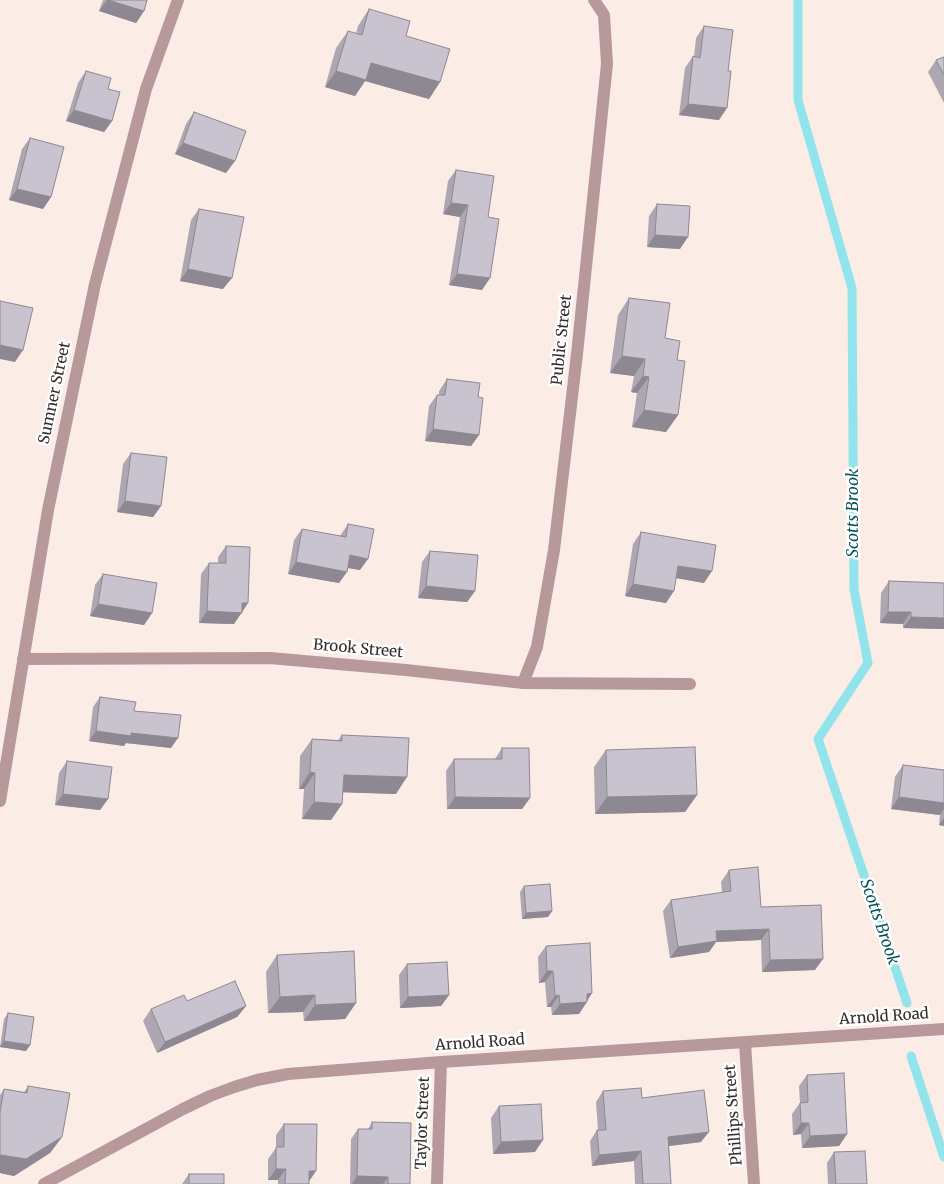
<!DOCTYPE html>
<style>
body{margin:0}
canvas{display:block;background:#fbece6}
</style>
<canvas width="944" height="1184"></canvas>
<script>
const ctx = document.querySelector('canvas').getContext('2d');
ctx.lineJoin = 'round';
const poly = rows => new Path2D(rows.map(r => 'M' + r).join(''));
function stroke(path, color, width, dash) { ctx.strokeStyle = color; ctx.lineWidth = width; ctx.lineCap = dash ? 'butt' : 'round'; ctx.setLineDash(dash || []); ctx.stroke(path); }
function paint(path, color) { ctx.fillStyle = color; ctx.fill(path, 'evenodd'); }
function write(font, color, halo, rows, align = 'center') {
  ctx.font = font + ' Merriweather,serif'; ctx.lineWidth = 5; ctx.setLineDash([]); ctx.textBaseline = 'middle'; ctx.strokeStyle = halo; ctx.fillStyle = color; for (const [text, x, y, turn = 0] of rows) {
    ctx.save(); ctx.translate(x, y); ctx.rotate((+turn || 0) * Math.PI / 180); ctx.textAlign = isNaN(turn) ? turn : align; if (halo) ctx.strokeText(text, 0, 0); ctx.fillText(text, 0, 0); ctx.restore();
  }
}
stroke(poly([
 [798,0,798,100,852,288,854,590,868,663,818,739,907,1003],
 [911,1056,944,1157]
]), '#91e4eb', 9);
stroke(poly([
 [23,659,270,658,406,670,523,683,690,684],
 [523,683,537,647,554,550,577,354,607,64,604,15,594,0],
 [0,801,48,510,95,284,146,89,178,0],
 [745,1043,754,1184],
 [44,1184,183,1109,210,1096,234,1087,257,1080,288,1074,441,1062,944,1029],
 [437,1184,441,1062]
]), '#b8999b', 12);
paint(poly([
 [103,0,147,0,144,11,136,23,99,11],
 [369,9,406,36,440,82,429,99,365,81,355,96,325,87,336,48,348,31,356,34,358,26],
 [704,26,728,71,719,120,679,115,685,68,693,56,694,57,696,38],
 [944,57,944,103,928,72,936,60],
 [86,71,108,89,112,121,104,132,66,121,78,83],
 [194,112,226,173,175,154,186,124],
 [30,138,51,197,43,209,9,200,22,149],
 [456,170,490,278,482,290,449,285,460,217,443,214,448,181],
 [657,204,680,249,647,247,649,216],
 [199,209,223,289,180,281,191,220],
 [629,298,665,338,677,360,678,415,666,432,632,427,637,393,631,392,634,376,610,373,618,315],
 [447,379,478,397,479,435,471,446,425,441,429,406,437,395,439,395,439,391],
 [131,453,161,506,153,517,117,512,123,464],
 [348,524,360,570,348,568,339,583,288,574,294,540,302,529,340,536],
 [641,532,704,583,676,578,666,603,625,596,633,544],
 [226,546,248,603,234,624,199,623,201,574,209,563,218,563,218,557],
 [430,551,475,591,467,602,418,598,422,562],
 [103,574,152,613,144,625,90,616,95,585],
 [889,581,944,583,944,629,903,628,903,624,880,623,881,593],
 [100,697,134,711,171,748,126,743,124,746,89,741,93,707],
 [342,735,396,794,343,792,342,804,331,820,302,819,304,789,299,789,300,756,312,739,338,740],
 [502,748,530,798,522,809,447,809,446,771,454,759,495,759],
 [606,750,697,795,685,812,595,814,594,767],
 [67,761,108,799,100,810,55,805,59,773],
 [903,765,944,770,944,826,939,825,940,815,891,809,895,777],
 [729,870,815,970,762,972,761,940,716,942,709,952,670,958,663,911,671,900,722,893,721,882],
 [524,886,552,911,548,917,522,919,520,892],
 [546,946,587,1000,579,1014,552,1015,551,1007,547,1007,545,982,539,983,538,957],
 [277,955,356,1003,345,1019,304,1021,303,1012,268,1013,266,972],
 [407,964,449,995,441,1006,400,1008,399,975],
 [187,1001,246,1006,237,1017,157,1053,143,1021,151,1009],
 [8,1013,30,1045,26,1051,0,1047,4,1019],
 [807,1075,847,1134,839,1146,802,1148,801,1134,793,1135,792,1114,800,1103,799,1086],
 [28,1086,62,1137,50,1153,14,1176,0,1173,0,1095,4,1089,24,1092],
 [603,1091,642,1098,701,1142,669,1146,671,1184,635,1184,634,1161,592,1166,590,1141,597,1130,598,1130,596,1102],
 [499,1106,535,1152,493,1154,491,1118],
 [372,1122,410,1184,350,1184,351,1139,358,1129,368,1129],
 [284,1124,309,1181,309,1184,278,1184,278,1180,268,1180,268,1159,276,1148,276,1135],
 [834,1152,867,1184,828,1184,827,1163],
 [189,1174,224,1184,182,1184]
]), '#ada7b2');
paint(poly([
 [107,0,144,11,136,23,99,11],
 [371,63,440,82,429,99,365,81,355,96,325,87,336,71],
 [688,104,727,108,719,120,679,115],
 [74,110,112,121,104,132,66,121],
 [183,143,235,161,226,173,175,154],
 [17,189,51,197,43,209,9,200],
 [451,203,468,205,460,217,443,214],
 [655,235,688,237,680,249,647,247],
 [188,269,232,278,223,289,180,281],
 [457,274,490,278,482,290,449,285],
 [0,345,23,350,15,362,0,359],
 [622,356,645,359,634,376,610,373],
 [643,376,649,377,637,393,631,392],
 [644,410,678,415,666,432,632,427],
 [433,429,479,435,471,446,425,441],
 [125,501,161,506,153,517,117,512],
 [350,555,368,559,360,570,342,567],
 [296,562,347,572,339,583,288,574],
 [678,566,712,571,704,583,670,577],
 [633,584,674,591,666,603,625,596],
 [426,586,475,591,467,602,418,598],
 [242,603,248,603,234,624,199,623,207,611],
 [98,604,152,613,144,625,90,616],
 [888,612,911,612,903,624,880,623],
 [911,617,944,618,944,629,903,628],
 [96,731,131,733,178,738,171,748,126,743,124,746,89,741],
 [310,772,315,773,304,789,299,789],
 [344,775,407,777,396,794,332,792],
 [63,794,108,799,100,810,55,805],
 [697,795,685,812,595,814,607,797],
 [455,797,530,798,522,809,447,809],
 [899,797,944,803,944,809,940,815,891,809],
 [314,802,342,804,331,820,302,819],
 [944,818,944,826,939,825],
 [552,911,548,917,522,919,526,913],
 [769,929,761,940,716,942,709,952,670,958,678,947,716,931],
 [823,959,815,970,762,972,770,960],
 [547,971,553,971,545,982,539,983],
 [592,993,586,1003,587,1002,579,1014,552,1015,560,1004,587,994],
 [315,995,303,1012,268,1013,280,997],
 [449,995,441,1006,400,1008,408,997],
 [559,995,551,1007,547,1007,555,996],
 [356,1003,345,1019,304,1021,315,1005],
 [246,1006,237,1017,157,1053,165,1042],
 [4,1041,30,1045,26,1051,0,1047],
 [801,1123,809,1123,801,1134,793,1135],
 [709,1132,701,1142,661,1147,668,1137],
 [847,1134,839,1146,802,1148,810,1136],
 [62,1137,50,1153,14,1176,0,1173,0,1155],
 [543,1140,535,1152,493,1154,501,1142],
 [641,1151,634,1161,592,1166,599,1155],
 [276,1169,286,1169,278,1180,268,1180],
 [309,1171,316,1171,308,1183],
 [357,1176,388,1177,383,1184,352,1184]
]), '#8d8891');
const building = poly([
 [108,0,147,0,144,11,108,0],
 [369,9,410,21,406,36,450,49,440,82,371,63,366,80,336,71,348,31,362,35,369,9],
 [704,26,733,30,728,71,731,71,727,108,688,104,693,56,700,58,704,26],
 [944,57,944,75,936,60,944,57],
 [86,71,111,78,108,89,120,92,112,121,74,110,86,71],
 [194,112,246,131,235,161,183,143,194,112],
 [30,138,64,147,51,197,17,189,30,138],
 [456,170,494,176,488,217,499,219,490,278,457,274,468,205,451,203,456,170],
 [657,204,690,206,688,237,655,235,657,204],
 [199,209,244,217,232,278,188,269,199,209],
 [629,298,670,303,665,338,680,341,677,360,685,361,678,415,644,410,649,377,643,376,645,359,622,356,629,298],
 [0,301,33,308,23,350,0,345,0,301],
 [447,379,480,383,478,397,483,398,479,435,433,429,437,395,445,395,447,379],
 [131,453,167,457,161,506,125,501,131,453],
 [348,524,374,529,368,559,350,555,347,572,296,562,302,529,346,537,348,524],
 [641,532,716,545,712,571,678,566,674,591,633,584,641,532],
 [226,546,250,547,248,603,242,603,242,613,207,611,209,563,226,563,226,546],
 [430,551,478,555,475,591,426,586,430,551],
 [103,574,157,583,152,613,98,604,103,574],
 [889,581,944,583,944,618,911,617,911,612,888,612,889,581],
 [100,697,136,702,134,711,181,715,178,738,131,733,131,736,96,731,100,697],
 [342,735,409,738,407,777,344,775,342,804,314,802,315,773,310,772,312,739,342,741,342,735],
 [695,747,697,795,607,797,606,750,695,747],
 [502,748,529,748,530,798,455,797,454,759,502,759,502,748],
 [67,761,112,767,108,799,63,794,67,761],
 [903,765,944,770,944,803,899,797,903,765],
 [758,867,761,907,821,905,823,959,770,960,769,929,716,931,717,941,678,947,671,900,731,891,729,870,758,867],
 [550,884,552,911,526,913,524,886,550,884],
 [590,943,592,993,587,994,587,1002,560,1004,559,995,555,996,553,971,547,971,546,946,590,943],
 [354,951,356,1003,315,1005,315,995,280,997,277,955,354,951],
 [447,962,449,995,408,997,407,964,447,962],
 [235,981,246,1006,165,1042,151,1009,184,995,187,1001,235,981],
 [8,1013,34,1017,30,1045,4,1041,8,1013],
 [844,1073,847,1134,810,1136,809,1123,801,1123,800,1103,808,1102,807,1075,844,1073],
 [28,1086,70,1093,62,1137,26,1159,0,1155,0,1112,4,1089,27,1093,28,1086],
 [641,1088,642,1098,704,1090,709,1132,668,1137,671,1184,643,1184,641,1151,599,1155,597,1130,606,1130,603,1091,641,1088],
 [541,1104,543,1140,501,1142,499,1106,541,1104],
 [372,1122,411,1123,410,1184,388,1184,388,1177,357,1176,358,1129,372,1129,372,1122],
 [284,1124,317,1124,316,1171,309,1171,309,1184,285,1184,286,1169,276,1169,276,1147,284,1147,284,1124],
 [865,1151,867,1184,836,1184,834,1152,865,1151],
 [189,1174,224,1174,224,1184,189,1184,189,1174]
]);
paint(building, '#c9c2cf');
stroke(building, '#8d8891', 1);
write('15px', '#342e2c', '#fff', [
 ["Public Street",562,340,-84],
 ["Sumner Street",55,393,-78],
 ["Brook Street",358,649,5],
 ["Arnold Road",884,1017,-4],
 ["Arnold Road",480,1043,-4],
 ["Phillips Street",734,1115,-94],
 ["Taylor Street",423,1123,-88]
]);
write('italic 16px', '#055358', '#fff', [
 ["Scotts Brook",853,513,-90],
 ["Scotts Brook",879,922,71]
]);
</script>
